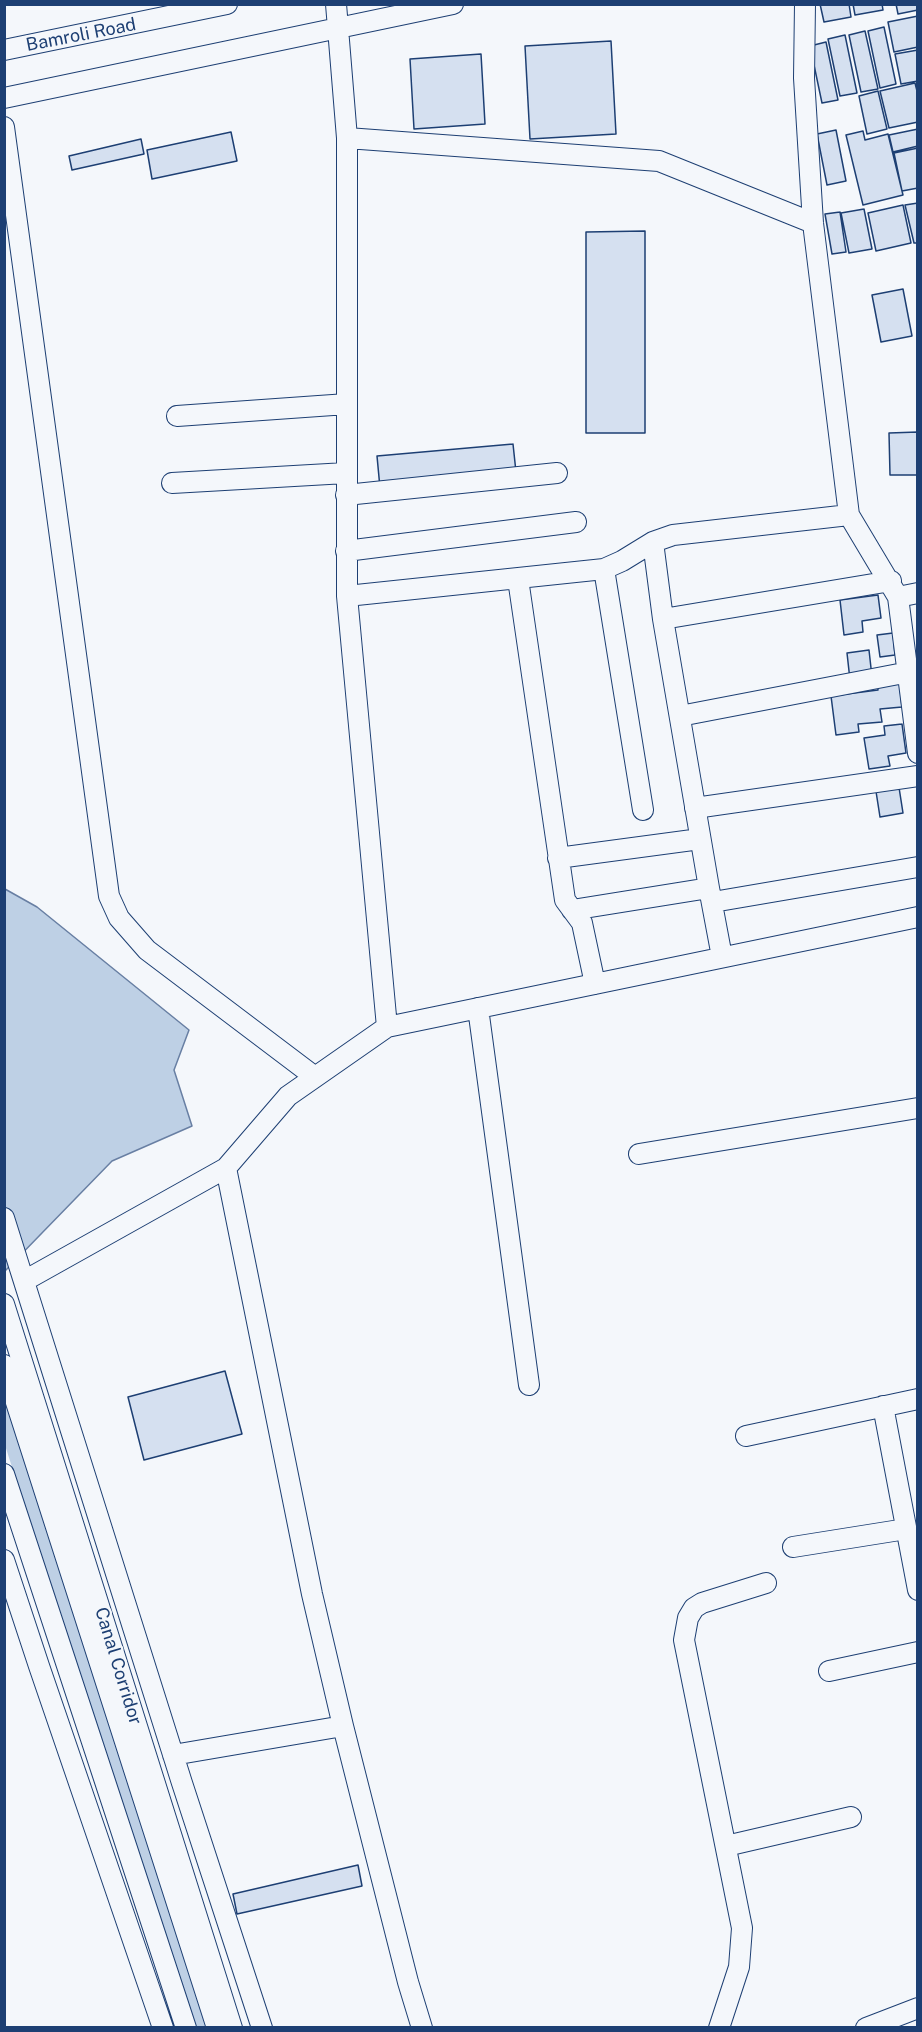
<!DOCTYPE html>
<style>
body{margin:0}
#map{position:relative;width:922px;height:2032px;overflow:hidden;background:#f4f7fb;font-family:"Public Sans",sans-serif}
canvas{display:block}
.frame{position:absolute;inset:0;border:6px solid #1d3f73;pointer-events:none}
</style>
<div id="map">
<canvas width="922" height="2032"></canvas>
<div class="frame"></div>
</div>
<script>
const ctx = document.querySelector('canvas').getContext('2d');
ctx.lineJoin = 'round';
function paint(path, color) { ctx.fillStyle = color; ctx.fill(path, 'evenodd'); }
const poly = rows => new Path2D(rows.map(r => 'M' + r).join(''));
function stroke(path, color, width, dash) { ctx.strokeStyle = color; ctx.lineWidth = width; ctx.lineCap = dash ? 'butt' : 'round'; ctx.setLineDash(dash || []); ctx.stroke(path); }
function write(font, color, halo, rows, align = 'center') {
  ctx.font = font + ' "Public Sans",sans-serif'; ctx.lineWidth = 4.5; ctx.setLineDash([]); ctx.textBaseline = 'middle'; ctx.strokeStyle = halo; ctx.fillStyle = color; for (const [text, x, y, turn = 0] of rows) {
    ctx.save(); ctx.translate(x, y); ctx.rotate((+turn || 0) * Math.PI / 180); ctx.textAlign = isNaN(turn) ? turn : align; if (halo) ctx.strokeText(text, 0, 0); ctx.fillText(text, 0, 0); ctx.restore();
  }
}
const water = poly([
 [5,889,37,907,189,1030,174,1070,192,1126,112,1161,5,1271,5,889]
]);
paint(water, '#bed0e5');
stroke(water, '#687fa3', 1.5);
stroke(poly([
 [4,1412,199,2028]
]), '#bed0e5', 18);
const building = poly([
 [820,4,849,4,851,17,824,22,820,4],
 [853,4,882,4,883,10,855,15,853,4],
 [896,4,918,4,918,10,898,14,896,4],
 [918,16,918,47,894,52,888,22,918,16],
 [884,27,896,84,880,88,868,31,884,27],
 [865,31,878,89,861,92,849,35,865,31],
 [845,35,857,93,840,96,828,39,845,35],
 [611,41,616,134,530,139,525,46,611,41],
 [826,42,838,100,822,103,810,46,826,42],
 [918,50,918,81,901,84,895,54,918,50],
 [481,54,485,124,414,129,410,59,481,54],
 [915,83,918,95,918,122,889,128,880,91,915,83],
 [878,91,887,129,867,134,859,96,878,91],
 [918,129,918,146,893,152,889,135,918,129],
 [836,130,846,181,827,185,817,134,836,130],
 [863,131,865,140,888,134,903,195,863,205,846,135,863,131],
 [231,132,237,161,152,179,147,150,231,132],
 [141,139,144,154,72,170,69,156,141,139],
 [918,148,918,188,902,191,894,153,918,148],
 [918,203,918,243,914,243,905,205,918,203],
 [903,205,911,243,876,251,868,213,903,205],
 [864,209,872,249,849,253,841,213,864,209],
 [840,212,846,252,832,254,825,214,840,212],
 [645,231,645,433,586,433,586,232,645,231],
 [903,289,912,336,881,342,872,295,903,289],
 [918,432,918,475,890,475,889,433,918,432],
 [513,444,516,472,380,488,377,456,513,444],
 [878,595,881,618,862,621,863,632,844,635,840,600,878,595],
 [893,633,895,655,880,657,877,635,893,633],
 [869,650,872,677,850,680,847,653,869,650],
 [899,677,902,707,880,709,882,722,858,724,859,732,836,735,831,696,878,690,877,680,899,677],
 [902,724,906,753,888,756,890,766,869,769,864,738,885,735,884,726,902,724],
 [898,781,903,813,880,817,875,785,898,781],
 [225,1371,242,1434,144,1460,128,1397,225,1371],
 [358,1865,362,1886,237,1914,233,1894,358,1865]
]);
paint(building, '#d5e0f0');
stroke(building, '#1d3f73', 1.5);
const minor = poly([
 [336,4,347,138,347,596,387,1027],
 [805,4,804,78,813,223,849,515,898,597,918,753],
 [4,50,227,4],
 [4,98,453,4],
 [4,127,109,896,119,918,147,950,315,1077],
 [347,138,659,161,813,223],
 [177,416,347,404],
 [172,483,346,473],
 [346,495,557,473],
 [653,542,663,619,709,888,722,957],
 [346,551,576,522],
 [604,569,643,810],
 [518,579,565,900,582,923,595,984],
 [347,596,604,569,622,561,653,542,673,535,849,515],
 [898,597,918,593],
 [663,619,891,581],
 [680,716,909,672],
 [695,808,918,776],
 [558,858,700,839],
 [713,902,918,867],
 [572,910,709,888],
 [478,1008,529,1385],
 [639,1154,918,1108],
 [4,1218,182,1783,262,2028],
 [24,1281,226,1168],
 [4,1304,232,2028],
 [4,1365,217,2028],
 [883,1406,918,1590],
 [746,1436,918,1399],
 [4,1474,186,2028],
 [793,1547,906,1529],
 [4,1560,39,1666,163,2028],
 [829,1671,918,1652],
 [173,1755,343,1726],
 [726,1846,851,1817],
 [422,2028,408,1982,343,1726,312,1594,226,1168,288,1096,387,1027,918,917],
 [719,2028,739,1967,742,1928,684,1640,688,1618,694,1608,702,1603,766,1583],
 [866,2028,918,2008]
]);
stroke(minor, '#1d3f73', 22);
stroke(minor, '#f4f7fb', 20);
write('18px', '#1d3f73', '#f4f7fb', [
 ["Bamroli Road",81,35,-11],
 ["Canal Corridor",118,1666,73]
]);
</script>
